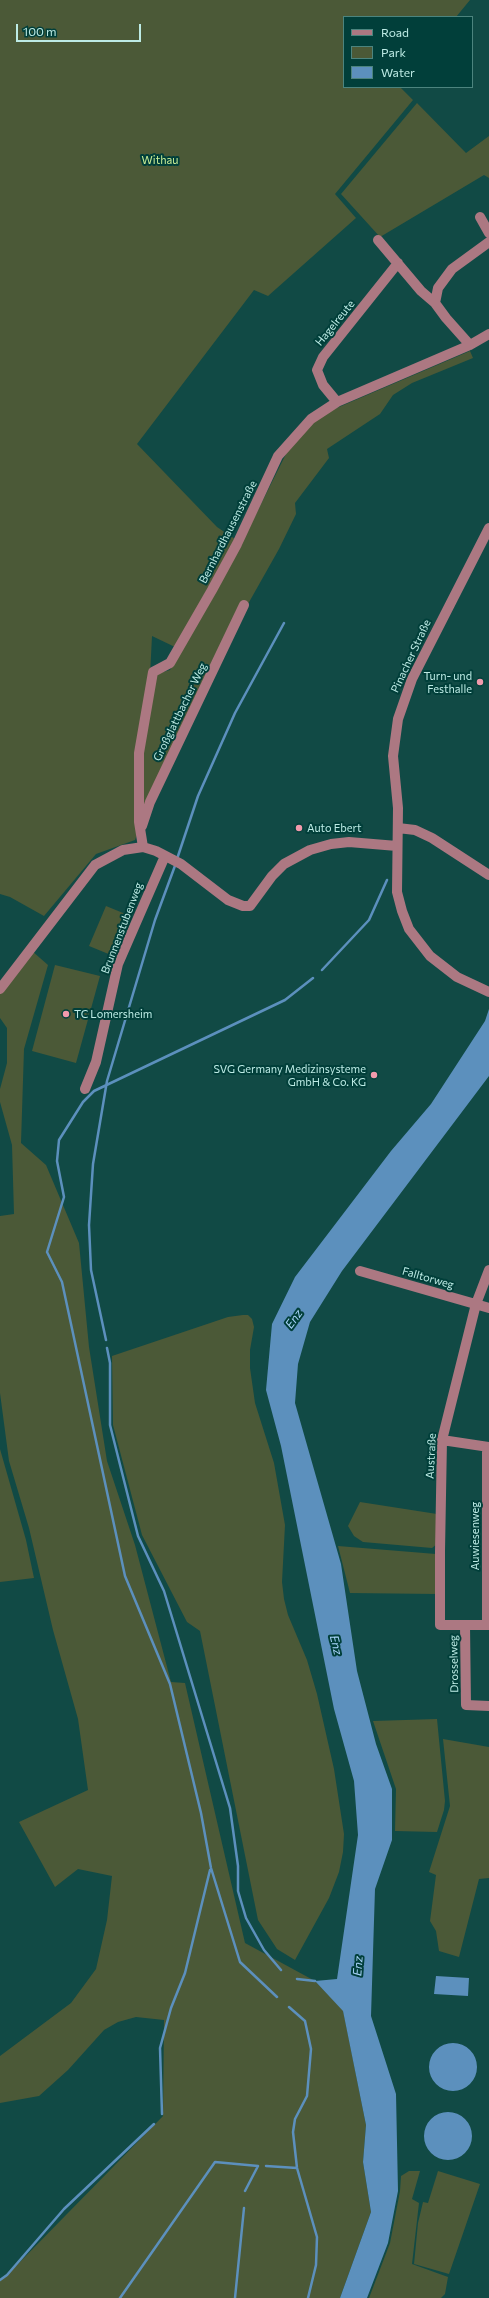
<!DOCTYPE html>
<meta charset="utf-8">
<style>
body{margin:0}
#map{position:relative;width:489px;height:2298px;overflow:hidden;background:#114a45;font-family:Commissioner,sans-serif}
canvas{display:block}
.legend{position:absolute;left:343px;top:16px;width:130px;height:72px;box-sizing:border-box;background:#013f3a;border:1px solid #4c847e;margin:0;padding:5px 7px;list-style:none;font-size:12px;color:#bdebe5}
.legend li{display:flex;align-items:center;gap:8px;height:20px}
.legend b{width:20px;border:1px solid #4c847e}
.scale{position:absolute;left:16px;top:24px;width:125px;height:18px;box-sizing:border-box;border:2px solid #bdebe5;border-top:0;padding-left:5px;font-size:12px;line-height:14px;white-space:nowrap;color:#bdebe5;-webkit-text-stroke:3px #013f3a;paint-order:stroke}
</style>
<div id="map">
<canvas width="489" height="2298"></canvas>
<ul class="legend">
<li><b style="height:5px;background:#ac7882"></b>Road</li>
<li><b style="height:11px;background:#4b5937"></b>Park</li>
<li><b style="height:11px;background:#5c90bd"></b>Water</li>
</ul>
<div class="scale">100 m</div>
</div>
<script>
const ctx = document.querySelector('canvas').getContext('2d');
ctx.lineJoin = 'round';
function paint(path, color) { ctx.fillStyle = color; ctx.fill(path, 'evenodd'); }
const poly = rows => new Path2D(rows.map(r => 'M' + r).join(''));
function stroke(path, color, width, dash) { ctx.strokeStyle = color; ctx.lineWidth = width; ctx.lineCap = dash ? 'butt' : 'round'; ctx.setLineDash(dash || []); ctx.stroke(path); }
function write(font, color, halo, rows, align = 'center') {
  ctx.font = font + ' Commissioner,sans-serif'; ctx.lineWidth = 4; ctx.setLineDash([]); ctx.textBaseline = 'middle'; ctx.strokeStyle = halo; ctx.fillStyle = color; for (const [text, x, y, turn = 0] of rows) {
    ctx.save(); ctx.translate(x, y); ctx.rotate((+turn || 0) * Math.PI / 180); ctx.textAlign = isNaN(turn) ? turn : align; if (halo) ctx.strokeText(text, 0, 0); ctx.fillText(text, 0, 0); ctx.restore();
  }
}
paint(poly([
 [0,0,470,0,456,17,344,17,344,87,400,87,413,100,335,194,356,218,268,296,254,290,137,444,217,527,235,539,175,647,152,636,150,676,170,670,245,536,288,450,314,421,332,410,470,351,473,358,412,383,393,395,380,414,327,449,329,458,295,503,296,514,279,549,248,604,153,787,135,840,96,854,44,916,10,897,0,894],
 [417,103,466,153,489,136,489,178,484,175,380,237,341,194],
 [106,906,128,915,111,955,89,946],
 [32,951,48,965,24,1049,21,1143,46,1165,79,1243,89,1347,107,1461,135,1545,171,1682,185,1683,245,1943,315,1981,343,2010,366,2125,363,2162,371,2212,340,2298,0,2298,0,2280,16,2266,163,2116,164,2020,136,2017,118,2022,104,2030,68,2070,39,2096,0,2103,0,2056,71,2003,96,1969,107,1920,112,1876,78,1869,55,1887,19,1822,88,1790,78,1719,53,1630,29,1528,9,1461,0,1393,0,1216,14,1214,12,1145,0,1102,0,1089,7,1063,7,1028,0,1018,0,993],
 [55,965,100,976,76,1063,32,1051],
 [243,1315,248,1315,252,1319,254,1327,250,1350,250,1368,255,1403,274,1463,285,1525,282,1582,284,1599,288,1615,307,1660,317,1694,334,1769,344,1834,343,1852,339,1872,329,1898,295,1960,277,1949,258,1920,200,1631,187,1622,142,1535,113,1425,112,1356,228,1317],
 [0,1449,26,1540,34,1578,0,1582],
 [360,1502,437,1514,437,1544,432,1548,363,1542,354,1536,348,1526],
 [338,1546,436,1554,438,1594,350,1593],
 [437,1719,445,1801,444,1810,437,1832,395,1831,396,1789,373,1721],
 [443,1739,489,1747,489,1878,479,1879,459,1957,439,1951,436,1931,430,1921,436,1875,429,1872,450,1806],
 [409,2171,420,2171,412,2199,419,2203,412,2264,448,2277,445,2294,441,2298,369,2298,390,2243,400,2191,401,2176],
 [438,2171,480,2184,449,2274,414,2264,418,2223,423,2202,428,2203]
]), '#4b5937');
paint(poly([
 [489,1009,489,1076,342,1271,310,1322,298,1364,295,1403,341,1564,357,1671,376,1744,392,1789,392,1840,375,1889,371,2016,396,2094,398,2191,388,2243,367,2298,340,2298,371,2212,363,2162,366,2125,343,2011,315,1981,337,1979,358,1835,354,1781,334,1709,281,1446,266,1390,272,1324,295,1277,391,1151,431,1104,485,1021],
 [436,1976,469,1978,468,1996,434,1994],
 '429 2067a24 24 0 1 1 48 0a24 24 0 1 1-48 0Z',
 '424 2136a24 24 0 1 1 48 0a24 24 0 1 1-48 0Z'
]), '#5c90bd');
stroke(poly([
 [177,859,198,796,235,713,284,623],
 [322,970,369,920,387,880],
 [106,1340,91,1270,89,1225,93,1164,107,1081,155,920,176,863],
 [107,1348,110,1363,110,1425,138,1536,164,1591,230,1808,238,1866,238,1891,246,1918,264,1950,281,1970],
 [297,1979,315,1981],
 [277,1997,240,1962,211,1868,201,1813,170,1684,125,1576,62,1282,47,1252,64,1197,57,1161,59,1140,83,1102,94,1091,285,1000,313,978],
 [289,2007,305,2021,311,2049,307,2096,295,2119,293,2132,297,2168,317,2237,316,2265,308,2298],
 [162,2114,160,2048,171,2008,185,1973,210,1870],
 [266,2166,297,2168],
 [0,2280,7,2275,64,2209,154,2124],
 [120,2298,215,2162,258,2166,245,2191],
 [235,2298,244,2208]
]), '#5c90bd', 2.5);
stroke(poly([
 [480,217,489,233],
 [378,240,421,291,435,303,446,318,470,345],
 [435,303,438,288,452,269,489,242],
 [337,402,323,385,317,370,323,357,398,263],
 [489,528,412,679,398,719,393,756,398,808,397,892,402,911,409,929,430,956,457,977,489,992],
 [142,826,150,802,244,605],
 [398,828,415,830,432,838,489,875],
 [143,847,139,822,139,753,153,672,170,663,212,590,237,544,278,456,311,419,337,402,470,345,489,334],
 [0,989,95,865,123,850,143,847,156,851,181,864,228,900,243,906,250,906,272,876,284,864,310,850,331,844,349,842,397,846],
 [85,1089,96,1062,118,964,165,856],
 [489,1270,476,1304,442,1440,440,1551,440,1625,489,1625],
 [360,1271,489,1308],
 [442,1440,489,1447],
 [465,1625,466,1705,489,1706],
 [487,1625,487,1447]
]), '#ac7882', 10);
for (const [x, y, r, color] of [
 [480,682,4,"#f29aac"],
 [299,828,4,"#f29aac"],
 [66,1014,4,"#f29aac"],
 [374,1075,4,"#f29aac"]
]) { const dot = new Path2D(); dot.arc(x, y, r, 0, 2 * Math.PI); ctx.fillStyle = color; ctx.fill(dot); stroke(dot, '#013f3a', 1.5); }
write('11px', '#cbee96', '#013f3a', [
 ["Withau",160,160]
]);
write('11px', '#bdebe5', '#013f3a', [
 ["Hagelreute",335,323,-51],
 ["Bernhardhausenstraße",228,532,-63],
 ["Pinacher Straße",411,656,-65],
 ["Großglattbacher Weg",180,712,-64],
 ["Brunnenstubenweg",122,928,-69],
 ["Falltorweg",428,1278,16],
 ["Austraße",431,1456,-87],
 ["Auwiesenweg",475,1536,-90],
 ["Drosselweg",454,1664,-91]
]);
write('11px', '#bdebe5', '#013f3a', [
 ["Turn- und",472,676],
 ["Festhalle",472,689],
 ["Auto Ebert",307,828,"left"],
 ["TC Lomersheim",74,1014,"left"],
 ["SVG Germany Medizinsysteme",366,1069],
 ["GmbH & Co. KG",366,1082]
], 'right');
write('italic 12px', '#abd6fd', '#013f3a', [
 ["Enz",294,1319,-54],
 ["Enz",336,1645,77],
 ["Enz",358,1966,-86]
]);
</script>
